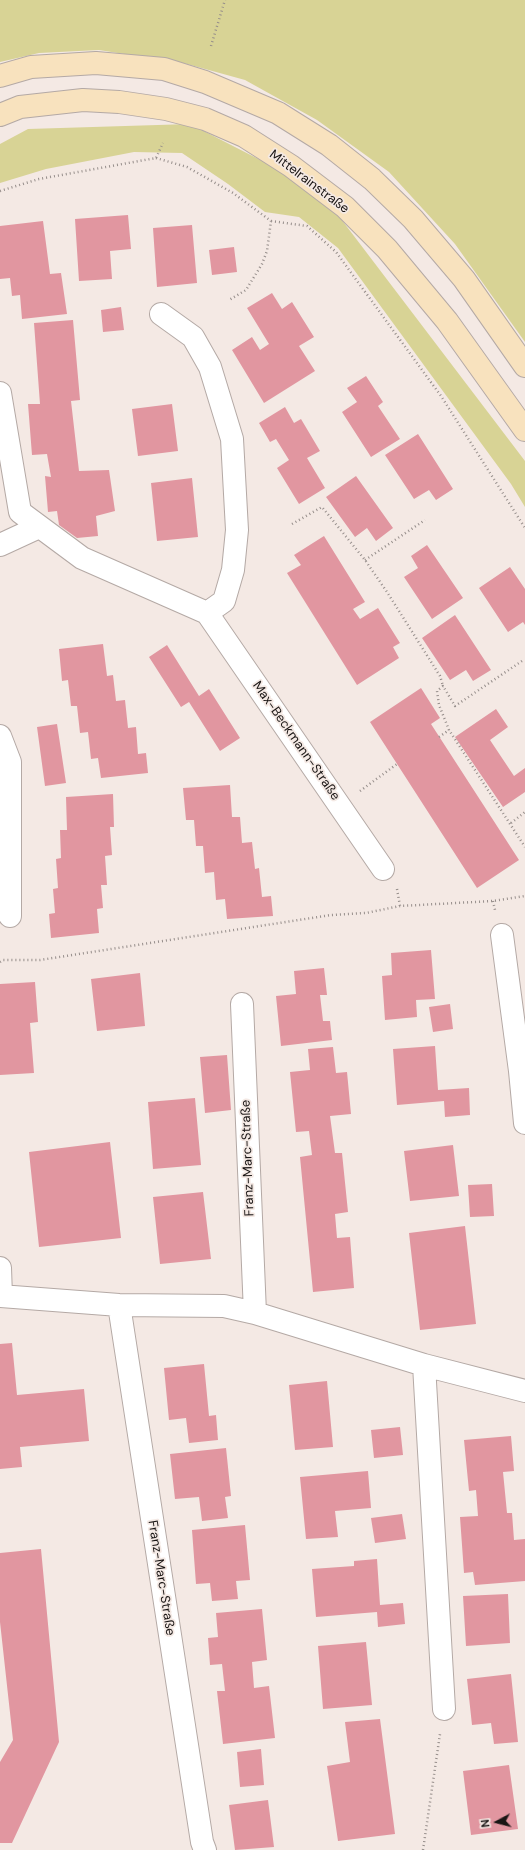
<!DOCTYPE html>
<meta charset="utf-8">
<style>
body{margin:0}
#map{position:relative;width:525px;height:1850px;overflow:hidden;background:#f4e9e4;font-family:"DM Sans",sans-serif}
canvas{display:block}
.north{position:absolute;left:477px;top:1802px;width:40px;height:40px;-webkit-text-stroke:3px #f4e9e4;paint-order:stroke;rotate:263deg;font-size:11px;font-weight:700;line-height:16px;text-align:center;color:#191514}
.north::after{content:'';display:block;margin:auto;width:14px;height:18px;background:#191514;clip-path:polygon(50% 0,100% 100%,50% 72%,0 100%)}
</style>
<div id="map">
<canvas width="525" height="1850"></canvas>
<div class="north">N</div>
</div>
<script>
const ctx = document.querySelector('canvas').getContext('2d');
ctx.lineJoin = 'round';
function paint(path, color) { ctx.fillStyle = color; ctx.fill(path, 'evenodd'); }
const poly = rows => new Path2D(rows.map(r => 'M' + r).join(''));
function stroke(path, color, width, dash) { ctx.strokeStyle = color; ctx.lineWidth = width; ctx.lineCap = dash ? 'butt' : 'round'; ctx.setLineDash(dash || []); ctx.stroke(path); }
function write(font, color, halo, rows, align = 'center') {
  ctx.font = font + ' "DM Sans",sans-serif'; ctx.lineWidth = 3.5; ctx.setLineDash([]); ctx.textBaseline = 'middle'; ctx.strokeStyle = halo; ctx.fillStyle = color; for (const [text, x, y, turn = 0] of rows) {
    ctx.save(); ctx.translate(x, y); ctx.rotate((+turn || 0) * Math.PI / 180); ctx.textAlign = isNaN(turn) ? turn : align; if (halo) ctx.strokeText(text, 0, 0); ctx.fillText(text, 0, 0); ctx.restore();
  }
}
paint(poly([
 [0,0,525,0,525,342,455,244,389,172,317,120,245,80,187,64,99,50,39,53,0,62],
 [190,124,319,190,525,461,525,507,511,484,338,248,299,217,265,212,228,184,182,153,134,152,46,169,0,183,0,144,28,129]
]), '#d8d395');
paint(poly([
 [128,215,131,249,110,251,112,279,79,281,75,219],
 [43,221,50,274,61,273,67,314,22,319,20,295,12,296,10,278,0,279,0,226],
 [192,225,197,283,157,287,153,228],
 [234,247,237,272,212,275,209,250],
 [272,293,282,309,292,302,314,337,299,346,315,371,264,403,232,350,252,337,260,350,269,344,247,308],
 [121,307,124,330,103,332,101,310],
 [73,320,80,400,71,401,79,471,109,470,115,511,96,516,98,536,77,538,59,525,57,511,48,512,45,476,51,477,47,454,32,455,28,404,40,404,34,323],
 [366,376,383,402,378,406,400,439,371,457,342,412,357,402,347,388],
 [172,404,178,451,138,456,132,409],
 [285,407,294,423,301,419,320,451,307,458,325,488,299,504,277,468,289,460,276,439,270,442,259,423],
 [418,434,453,489,436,500,429,490,414,499,385,455],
 [356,476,393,528,376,541,367,528,355,537,326,497],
 [192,478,198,537,157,541,151,483],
 [324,536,365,602,353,609,360,619,378,608,400,643,393,647,399,658,357,685,287,573,301,565,294,555],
 [427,545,463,598,432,619,404,577,418,568,411,556],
 [510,567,525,589,525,625,523,622,508,632,479,588],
 [455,615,491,670,473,681,466,670,450,680,422,638],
 [103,644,107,676,113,675,116,701,125,700,128,728,136,727,138,754,146,753,148,773,101,778,98,758,91,759,88,732,80,733,77,706,71,706,68,680,62,681,59,649],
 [167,645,199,696,209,689,240,738,220,751,189,702,181,707,149,657],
 [421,688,440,718,431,724,519,860,477,888,370,722],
 [496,709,508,727,490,740,514,776,525,768,525,792,503,807,455,737],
 [57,724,66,783,45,786,37,727],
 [230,785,232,817,240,817,242,843,252,842,255,869,259,868,262,897,271,896,273,916,227,919,225,899,216,900,214,872,205,873,203,846,196,846,194,820,186,820,183,788],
 [113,794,114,827,110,827,112,855,105,856,107,885,101,885,103,908,97,909,99,933,51,938,49,914,55,913,53,889,58,888,56,859,61,858,60,830,67,830,66,797],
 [431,950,435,999,416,1000,417,1017,385,1020,382,976,392,975,391,953],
 [324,968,327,995,320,995,323,1021,330,1021,332,1040,281,1046,276,996,296,994,294,971],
 [140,973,145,1026,97,1031,91,979],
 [35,982,38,1022,30,1023,34,1073,0,1075,0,984],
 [450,1004,453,1029,433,1032,429,1007],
 [435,1046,438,1090,469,1088,470,1115,445,1117,444,1101,397,1105,393,1049],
 [333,1047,336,1073,347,1072,351,1114,330,1116,335,1153,342,1153,348,1212,335,1214,337,1238,350,1237,354,1288,313,1292,300,1157,312,1155,309,1131,296,1132,290,1072,310,1070,308,1049],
 [227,1055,231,1110,205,1113,200,1057],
 [195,1098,201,1165,153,1169,148,1102],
 [110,1142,121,1238,39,1247,29,1152],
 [453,1145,459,1196,410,1201,404,1151],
 [492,1184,494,1216,470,1217,468,1185],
 [203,1192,211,1259,160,1264,153,1197],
 [465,1226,476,1324,420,1330,409,1233],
 [12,1343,17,1395,84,1389,89,1441,20,1447,22,1467,0,1469,0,1344],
 [204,1364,209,1416,216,1415,218,1440,189,1443,186,1418,169,1420,164,1368],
 [327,1381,333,1447,295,1450,289,1385],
 [400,1427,403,1455,374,1458,371,1430],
 [511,1436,514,1471,503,1472,507,1513,512,1513,514,1540,525,1539,525,1581,475,1585,473,1572,464,1573,460,1517,478,1516,476,1490,469,1491,464,1440],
 [226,1448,231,1496,225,1497,228,1518,202,1521,199,1497,175,1499,170,1454],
 [368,1471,371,1508,335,1511,338,1537,306,1539,300,1477],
 [402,1514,406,1539,375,1543,371,1518],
 [245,1525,250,1580,236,1581,238,1599,212,1601,210,1583,196,1584,192,1530],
 [41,1549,59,1742,12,1843,0,1843,0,1762,13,1740,0,1622,0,1553],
 [377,1559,380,1605,403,1603,405,1624,378,1627,377,1612,316,1617,312,1569,354,1566,354,1561],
 [508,1594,510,1643,466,1646,463,1596],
 [262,1609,267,1660,252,1662,254,1688,269,1686,275,1738,223,1744,217,1691,225,1691,222,1664,210,1665,208,1638,218,1637,216,1613],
 [366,1642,372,1705,323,1709,318,1646],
 [511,1674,518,1742,494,1744,491,1723,472,1725,467,1679],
 [380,1719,395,1834,338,1841,327,1766,350,1762,345,1722],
 [261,1749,264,1785,240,1787,237,1752],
 [509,1765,518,1829,471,1835,463,1771],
 [268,1800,274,1847,235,1850,229,1805]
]), '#e196a0');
const street = poly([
 [161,314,193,337,210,367,232,439,237,530,233,570,224,601,207,613],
 [0,393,20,512,82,558,207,613,383,869],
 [0,545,39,527],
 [0,736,10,762,10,916],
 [502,935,520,1071,525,1123],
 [242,1004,255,1313],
 [0,1268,1,1296],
 [0,1296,119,1305,224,1306,255,1313,424,1365,525,1391],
 [119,1305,202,1842,205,1850],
 [424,1365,444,1709]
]);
const secondary = poly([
 [0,76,31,67,96,63,164,69,205,82,278,113,329,145,372,179,413,219,464,279,525,366],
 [0,115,20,107,83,100,119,102,166,109,205,119,244,136,291,166,345,207,387,249,447,321,525,430]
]);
stroke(street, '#b4a9a5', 24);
stroke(secondary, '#b4a9a5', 24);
stroke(poly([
 [211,46,225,0],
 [156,158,187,167,233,193,271,221,267,251,262,264,246,290,229,300],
 [0,191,39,179,156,158,163,143],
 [271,221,307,226,336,252,441,396,525,528],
 [292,524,322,507,365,560,387,592,440,676,443,686],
 [365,560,425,520],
 [522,661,455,706,443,686,437,691,439,705,449,730,525,847],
 [439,737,449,730],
 [360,791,397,764],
 [511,823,525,812],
 [397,889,400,906],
 [493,901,495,910],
 [0,962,3,960,40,960,331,915,366,913,400,906,493,901,525,896],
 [423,1850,440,1734]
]), '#968e8b', 2.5, [1, 3]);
stroke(street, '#fff', 22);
stroke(secondary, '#f8e2be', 22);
write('13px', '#191514', '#f4e9e4', [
 ["Mittelrainstraße",309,182,37],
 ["Max-Beckmann-Straße",296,741,55],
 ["Franz-Marc-Straße",248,1158,-92],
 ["Franz-Marc-Straße",161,1578,81]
]);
</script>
